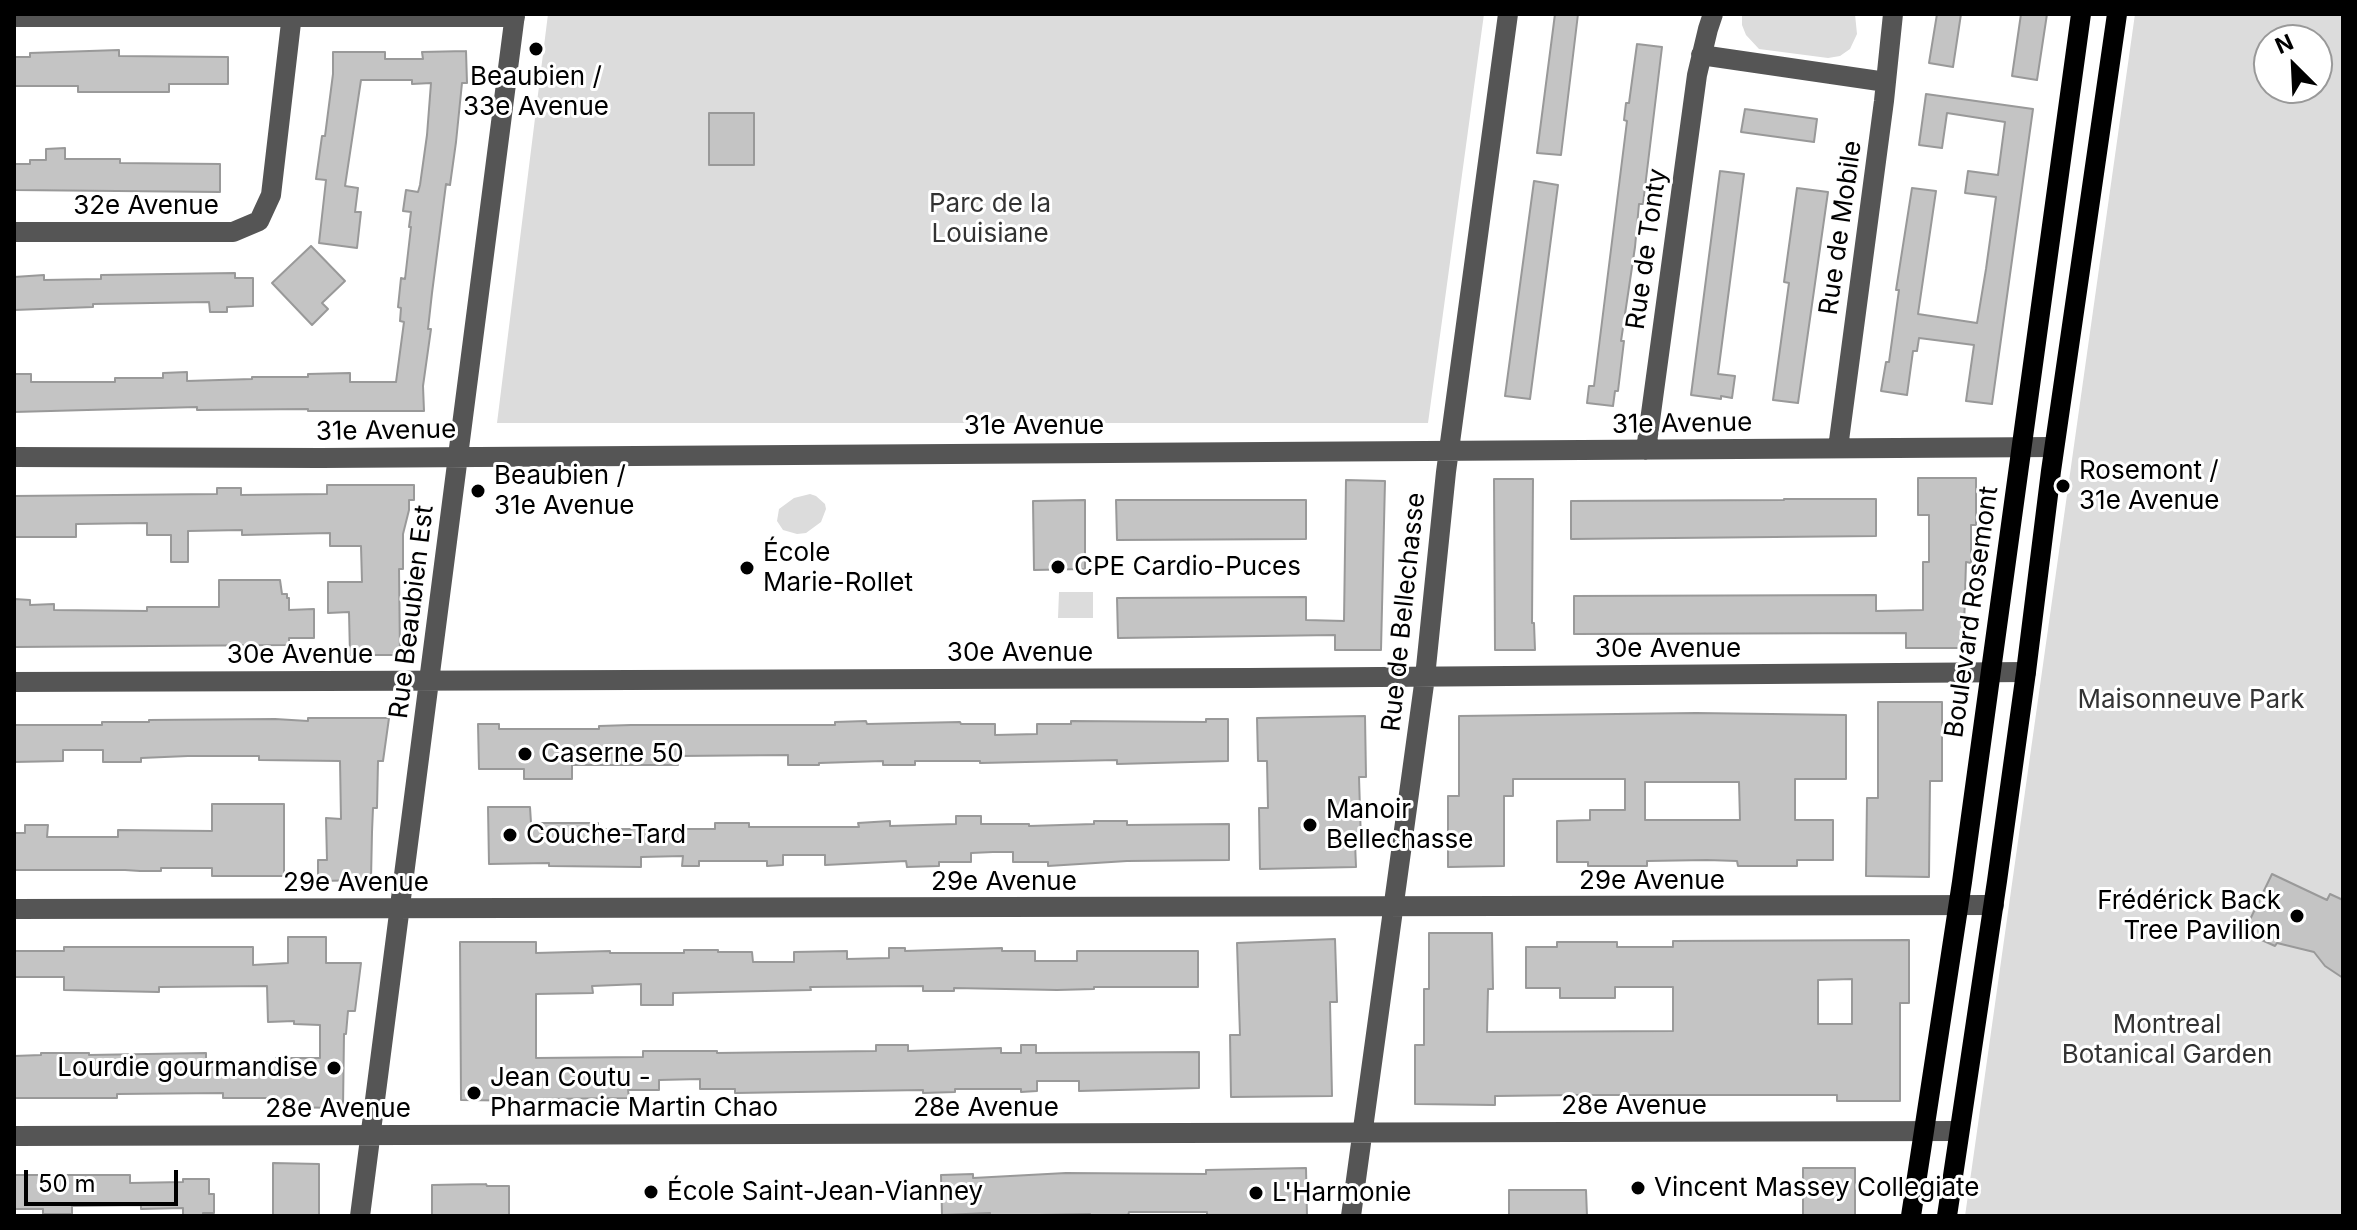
<!DOCTYPE html>
<meta charset="utf-8">
<style>
body{margin:0}
#map{position:relative;width:2357px;height:1230px;overflow:hidden;background:#fff;font-family:Inter,sans-serif}
canvas{display:block}
.frame{position:absolute;inset:0;border:16px solid #000;pointer-events:none}
.north{position:absolute;left:2253px;top:24px;width:80px;height:80px;box-sizing:border-box;background:#fff;border:2px solid #999;border-radius:50%;rotate:336deg;font-size:22px;font-weight:700;line-height:32px;text-align:center;color:#000}
.north::after{content:'';display:block;margin:auto;width:28px;height:36px;background:#000;clip-path:polygon(50% 0,100% 100%,50% 72%,0 100%)}
.scale{position:absolute;left:24px;top:1170px;width:154px;height:36px;box-sizing:border-box;border:4px solid #000;border-top:0;padding-left:10px;font-size:24px;line-height:28px;white-space:nowrap;color:#000;-webkit-text-stroke:6px #fff;paint-order:stroke}
</style>
<div id="map">
<canvas width="2357" height="1230"></canvas>
<div class="frame"></div>
<div class="north">N</div>
<div class="scale">50 m</div>
</div>
<script>
const ctx = document.querySelector('canvas').getContext('2d');
ctx.lineJoin = 'round';
function paint(path, color) { ctx.fillStyle = color; ctx.fill(path, 'evenodd'); }
const poly = rows => new Path2D(rows.map(r => 'M' + r).join(''));
function stroke(path, color, width, dash) { ctx.strokeStyle = color; ctx.lineWidth = width; ctx.lineCap = dash ? 'butt' : 'round'; ctx.setLineDash(dash || []); ctx.stroke(path); }
function write(font, color, halo, rows, align = 'center') {
  ctx.font = font + ' Inter,sans-serif'; ctx.lineWidth = 6; ctx.setLineDash([]); ctx.textBaseline = 'middle'; ctx.strokeStyle = halo; ctx.fillStyle = color; for (const [text, x, y, turn = 0] of rows) {
    ctx.save(); ctx.translate(x, y); ctx.rotate((+turn || 0) * Math.PI / 180); ctx.textAlign = isNaN(turn) ? turn : align; if (halo) ctx.strokeText(text, 0, 0); ctx.fillText(text, 0, 0); ctx.restore();
  }
}
paint(poly([
 [548,14,1484,14,1428,423,497,423],
 [1742,14,1855,14,1857,34,1850,49,1840,56,1828,58,1759,49,1746,35,1742,25],
 [2135,14,2343,14,2343,1216,1965,1216],
 [2269,40,2317,40,2317,88,2269,88],
 [810,494,816,496,825,504,826,509,821,522,806,533,797,534,783,530,777,521,779,509,794,498],
 [1059,592,1093,592,1093,618,1058,618]
]), '#dcdcdc');
const building = poly([
 [1555,14,1578,14,1561,155,1537,153,1555,14],
 [1937,14,1961,14,1953,67,1929,63,1937,14],
 [2021,14,2047,14,2037,80,2012,76,2021,14],
 [1637,44,1662,47,1643,204,1639,204,1635,247,1621,341,1624,341,1618,391,1615,391,1613,406,1587,403,1589,386,1594,386,1627,121,1624,120,1626,103,1629,103,1637,44],
 [119,50,119,56,228,57,228,84,169,84,169,92,78,92,78,86,14,86,14,57,30,57,30,53,119,50],
 [466,51,467,83,462,83,456,142,450,185,446,184,432,293,428,329,431,329,423,386,424,411,308,411,308,409,197,410,197,407,14,412,15,374,31,374,31,382,115,382,115,378,163,378,163,373,187,372,187,381,252,379,252,377,308,377,308,374,350,373,350,382,396,382,404,322,400,321,401,308,398,307,401,278,405,279,411,227,409,227,411,212,403,211,406,190,418,192,420,185,427,135,431,83,412,84,412,80,361,80,345,186,358,188,355,212,361,212,357,248,319,243,326,180,316,179,322,136,325,136,333,74,333,52,385,52,385,59,423,59,422,52,466,51],
 [1926,94,2033,109,1992,404,1966,401,1974,345,1919,338,1917,351,1913,351,1907,395,1881,391,1886,362,1889,362,1899,290,1896,290,1912,188,1936,191,1918,314,1977,323,1986,269,1996,197,1965,193,1968,171,1998,175,2005,122,1947,113,1942,148,1919,145,1926,94],
 [1745,109,1817,119,1814,142,1741,132,1745,109],
 [709,113,754,113,754,165,709,165,709,113],
 [65,148,65,159,120,159,120,163,220,164,220,192,14,190,14,164,30,164,30,160,46,160,46,149,65,148],
 [1720,171,1744,174,1718,374,1735,376,1732,398,1721,396,1721,399,1691,395,1720,171],
 [1534,181,1558,185,1530,399,1505,396,1534,181],
 [1797,188,1828,192,1798,403,1773,400,1789,283,1784,282,1797,188],
 [311,246,345,281,322,303,328,309,312,325,272,283,311,246],
 [235,273,235,278,253,278,253,306,227,307,227,312,210,312,209,302,93,304,93,307,14,310,14,277,44,275,44,280,101,279,101,275,235,273],
 [1918,478,1976,478,1976,525,1971,525,1971,563,1966,562,1964,628,1959,648,1906,648,1906,633,1574,634,1574,596,1876,595,1876,611,1923,610,1923,562,1929,562,1929,515,1918,515,1918,478],
 [1494,479,1533,479,1532,623,1534,623,1535,650,1495,650,1494,479],
 [1346,480,1385,481,1381,650,1335,650,1335,635,1118,638,1117,598,1306,597,1306,620,1344,621,1346,480],
 [327,485,414,485,414,500,409,500,409,510,403,534,403,569,399,569,400,655,350,655,349,612,328,613,328,582,362,582,361,546,330,546,330,533,242,535,242,530,188,531,188,562,171,562,171,535,147,535,147,523,76,524,76,537,14,537,14,496,217,494,217,488,241,488,241,495,327,494,327,485],
 [1784,499,1876,499,1876,536,1571,539,1571,501,1784,500,1784,499],
 [1085,500,1085,569,1034,570,1033,501,1085,500],
 [1116,500,1306,500,1306,539,1117,540,1116,500],
 [219,580,280,580,282,594,287,594,287,598,289,598,289,610,314,609,314,638,289,638,289,645,14,647,14,599,30,600,30,605,54,604,54,610,147,611,147,607,219,607,219,580],
 [1878,702,1942,702,1942,781,1930,781,1929,877,1866,876,1867,798,1878,798,1878,702],
 [1696,713,1846,715,1846,779,1795,779,1795,820,1833,820,1833,860,1797,860,1797,866,1738,866,1737,861,1707,860,1647,861,1647,866,1588,866,1588,862,1557,862,1557,821,1590,820,1590,810,1625,810,1625,779,1513,779,1513,796,1504,796,1504,866,1448,867,1448,796,1459,796,1459,716,1696,713],
 [1645,782,1739,782,1740,820,1645,820,1645,782],
 [1365,716,1366,777,1359,777,1361,842,1355,842,1356,867,1260,869,1259,808,1268,808,1267,761,1258,761,1257,718,1365,716],
 [308,718,389,718,383,761,378,761,377,808,373,808,372,832,371,880,318,881,318,860,327,860,326,818,341,819,340,761,259,760,259,756,188,756,141,758,141,762,103,762,103,750,63,750,63,761,14,762,14,725,102,725,102,722,149,722,149,720,275,719,308,721,308,718],
 [1206,719,1228,719,1228,761,1117,764,1117,760,980,763,980,761,915,761,915,765,883,765,883,761,819,763,819,765,788,765,788,755,678,756,678,765,572,765,572,779,524,779,524,769,479,769,478,724,499,724,499,729,599,729,599,726,631,725,835,725,835,722,866,721,867,724,960,722,961,724,995,724,995,735,1037,734,1037,724,1071,724,1071,721,1206,722,1206,719],
 [212,804,284,804,284,876,212,876,212,868,161,868,161,871,140,871,125,870,14,870,14,833,25,833,25,825,48,825,47,837,118,837,118,830,212,831,212,804],
 [488,807,530,807,531,823,598,823,598,829,715,829,715,823,749,823,749,827,859,827,858,823,890,821,890,826,956,824,956,816,981,816,981,824,1029,824,1029,826,1094,824,1094,821,1127,821,1127,825,1229,824,1229,860,1127,861,1048,866,1048,862,1013,862,1013,852,993,852,971,853,971,862,939,862,939,866,907,867,906,861,825,865,825,855,783,855,783,865,767,866,767,861,699,861,699,866,682,866,683,856,641,857,641,867,549,866,549,863,489,864,488,807],
 [2272,874,2327,900,2330,894,2343,900,2343,978,2325,966,2314,952,2277,943,2275,946,2244,932,2272,874],
 [1429,933,1492,933,1493,989,1488,989,1487,1032,1673,1031,1673,987,1615,987,1615,998,1560,998,1560,988,1526,988,1526,947,1557,947,1557,942,1617,942,1617,947,1673,947,1673,941,1909,940,1909,1003,1900,1003,1900,1101,1837,1101,1837,1095,1576,1095,1495,1096,1495,1105,1415,1104,1415,1045,1424,1045,1424,989,1429,989,1429,933],
 [1852,979,1852,1024,1818,1024,1818,980,1852,979],
 [288,937,326,937,326,963,361,963,355,1011,348,1011,346,1034,344,1034,343,1108,276,1107,276,1098,223,1098,223,1093,117,1094,117,1098,14,1098,14,1056,41,1055,41,1053,89,1053,89,1055,206,1053,206,1062,276,1062,276,1058,320,1058,320,1025,294,1024,294,1021,268,1022,267,986,159,987,159,992,64,990,64,977,14,977,14,951,64,951,64,947,253,947,253,965,288,963,288,937],
 [1335,939,1337,1002,1330,1002,1332,1096,1231,1097,1230,1035,1240,1035,1237,943,1335,939],
 [460,942,536,942,536,953,610,951,610,953,684,953,684,950,718,950,718,952,752,952,753,962,794,962,794,952,847,951,847,959,889,958,889,948,905,948,905,951,1002,948,1002,951,1035,951,1035,961,1077,961,1077,951,1198,951,1198,987,1094,987,1094,989,1057,990,954,988,954,991,923,991,923,986,810,987,811,990,673,993,673,1005,641,1005,641,984,592,986,593,993,536,994,536,1058,643,1057,643,1051,717,1051,717,1053,876,1051,876,1045,908,1045,908,1051,1001,1048,1001,1053,1021,1053,1021,1045,1036,1045,1036,1053,1199,1052,1199,1088,1079,1091,1079,1081,1037,1081,1037,1091,1021,1092,1021,1089,955,1089,955,1092,923,1093,923,1090,735,1093,735,1089,700,1089,700,1079,659,1080,659,1090,628,1090,629,1098,537,1099,537,1101,461,1100,460,942],
 [273,1163,319,1164,319,1216,273,1216,273,1163],
 [1306,1168,1307,1216,1207,1216,1207,1212,1129,1212,1128,1216,1090,1216,1090,1214,990,1216,990,1213,942,1215,941,1175,973,1174,973,1178,1066,1173,1206,1174,1206,1170,1306,1168],
 [1803,1168,1855,1168,1855,1216,1803,1216,1803,1168],
 [14,1175,130,1175,130,1183,183,1182,183,1179,209,1179,209,1194,214,1194,214,1213,203,1213,203,1216,183,1216,183,1208,141,1209,141,1205,72,1206,72,1214,43,1214,43,1209,14,1209,14,1175],
 [486,1184,487,1186,509,1186,509,1216,432,1216,432,1185,486,1184],
 [1509,1190,1586,1190,1587,1216,1509,1216,1509,1190]
]);
paint(building, '#c4c4c4');
stroke(building, '#999', 2);
stroke(poly([
 [14,17,515,17],
 [1701,55,1886,82],
 [14,232,233,232,259,221,271,195,292,14],
 [1838,448,1884,101,1893,14],
 [1646,450,1697,75,1708,29,1713,14],
 [14,457,321,458,2054,447],
 [14,682,1249,678,2026,672],
 [14,909,1994,905],
 [14,1136,1959,1131],
 [360,1216,515,14],
 [1351,1216,1425,677,1446,472,1508,14]
]), '#555', 20);
stroke(poly([
 [1911,1216,1962,882,2081,14],
 [1947,1216,1997,881,2026,672,2051,471,2117,14]
]), '#000', 20);
for (const [x, y, r, color] of [
 [536,49,8,"#000"],
 [2063,486,8,"#000"],
 [478,491,8,"#000"],
 [1058,567,8,"#000"],
 [747,568,8,"#000"],
 [525,754,8,"#000"],
 [1310,825,8,"#000"],
 [510,835,8,"#000"],
 [2297,916,8,"#000"],
 [334,1068,8,"#000"],
 [474,1093,8,"#000"],
 [1638,1188,8,"#000"],
 [651,1192,8,"#000"],
 [1256,1193,8,"#000"]
]) { const dot = new Path2D(); dot.arc(x, y, r, 0, 2 * Math.PI); ctx.fillStyle = color; ctx.fill(dot); stroke(dot, '#fff', 3); }
write('26px', '#000', '#fff', [
 ["Beaubien /",536,77,"center"],
 ["33e Avenue",536,107,"center"],
 ["Rosemont /",2079,471],
 ["31e Avenue",2079,501],
 ["Beaubien /",494,476],
 ["31e Avenue",494,506],
 ["École",763,553],
 ["Marie-Rollet",763,583],
 ["CPE Cardio-Puces",1074,567],
 ["Caserne 50",541,754],
 ["Manoir",1326,810],
 ["Bellechasse",1326,840],
 ["Couche-Tard",526,835],
 ["Frédérick Back",2281,901,"right"],
 ["Tree Pavilion",2281,931,"right"],
 ["Lourdie gourmandise",318,1068,"right"],
 ["Jean Coutu -",490,1078],
 ["Pharmacie Martin Chao",490,1108],
 ["Vincent Massey Collegiate",1654,1188],
 ["École Saint-Jean-Vianney",667,1192],
 ["L'Harmonie",1272,1193]
], 'left');
write('26px', '#333', '#fff', [
 ["Parc de la",990,204],
 ["Louisiane",990,234],
 ["Maisonneuve Park",2191,700],
 ["Montreal",2167,1025],
 ["Botanical Garden",2167,1055]
]);
write('26px', '#000', '#fff', [
 ["32e Avenue",146,206],
 ["Rue de Mobile",1841,228,-82],
 ["Rue de Tonty",1647,249,-82],
 ["31e Avenue",1682,424,-1],
 ["31e Avenue",1034,426],
 ["31e Avenue",386,431,-1],
 ["Rue Beaubien Est",412,612,-83],
 ["Rue de Bellechasse",1404,612,-84],
 ["Boulevard Rosemont",1972,612,-82],
 ["30e Avenue",1668,649],
 ["30e Avenue",1020,653],
 ["30e Avenue",300,655],
 ["29e Avenue",1652,881],
 ["29e Avenue",1004,882],
 ["29e Avenue",356,883],
 ["28e Avenue",1634,1106],
 ["28e Avenue",986,1108],
 ["28e Avenue",338,1109]
]);
</script>
